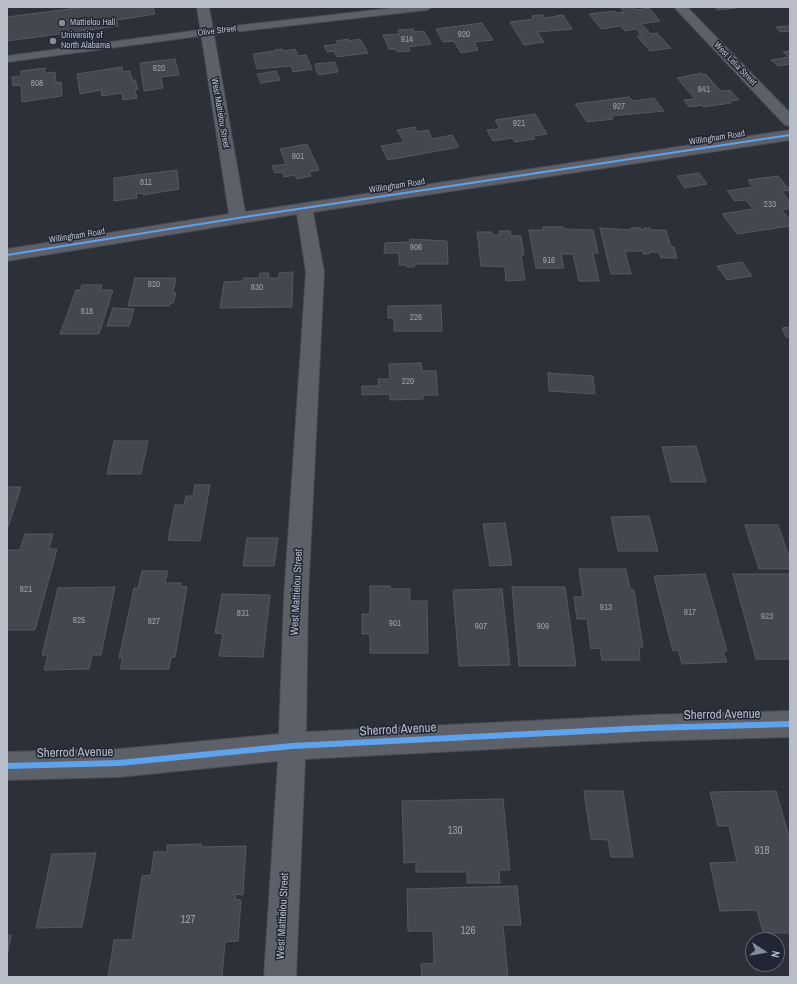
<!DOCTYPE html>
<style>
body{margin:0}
#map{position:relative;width:797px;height:984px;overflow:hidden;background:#2c3039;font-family:"Archivo Narrow",sans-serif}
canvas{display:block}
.frame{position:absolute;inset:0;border:8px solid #b7bdc9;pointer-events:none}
.north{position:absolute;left:745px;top:932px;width:40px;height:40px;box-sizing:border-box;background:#202634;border:1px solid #5c6270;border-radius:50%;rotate:102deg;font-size:11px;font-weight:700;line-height:16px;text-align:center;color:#b7bdc9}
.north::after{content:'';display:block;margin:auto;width:14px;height:18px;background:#868c97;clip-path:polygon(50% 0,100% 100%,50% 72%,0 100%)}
</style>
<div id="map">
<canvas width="797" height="984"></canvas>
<div class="frame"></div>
<div class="north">N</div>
</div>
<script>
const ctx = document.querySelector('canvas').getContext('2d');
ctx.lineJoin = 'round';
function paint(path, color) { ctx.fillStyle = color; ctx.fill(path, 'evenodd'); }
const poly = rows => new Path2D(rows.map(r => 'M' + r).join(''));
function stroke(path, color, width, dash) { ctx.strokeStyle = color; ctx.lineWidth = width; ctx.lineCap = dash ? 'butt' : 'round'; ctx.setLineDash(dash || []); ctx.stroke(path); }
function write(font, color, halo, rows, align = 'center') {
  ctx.font = font + ' "Archivo Narrow",sans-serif'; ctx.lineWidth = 3; ctx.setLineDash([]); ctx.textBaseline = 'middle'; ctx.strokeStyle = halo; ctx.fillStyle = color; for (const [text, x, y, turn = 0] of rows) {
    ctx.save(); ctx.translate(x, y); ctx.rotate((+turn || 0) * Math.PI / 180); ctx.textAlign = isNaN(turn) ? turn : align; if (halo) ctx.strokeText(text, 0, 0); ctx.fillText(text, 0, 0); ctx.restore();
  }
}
const building = poly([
 [84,7,153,7,155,14,117,20,118,26,7,41,7,17,84,7],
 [634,7,636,10,649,8,660,21,641,24,651,34,657,33,671,48,650,51,637,36,642,36,636,29,625,31,621,26,601,29,589,14,615,11,617,13,624,12,621,8,634,7],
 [715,7,744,7,717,10,715,7],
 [543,15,544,18,563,15,572,29,537,32,544,42,524,45,510,22,533,19,532,16,543,15],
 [482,23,493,40,474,42,478,50,461,53,454,41,443,42,436,29,482,23],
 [790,26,790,31,780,32,776,27,790,26],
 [413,29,414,32,424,31,431,44,408,47,410,51,397,52,395,49,389,49,383,35,400,34,398,30,413,29],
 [348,39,348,41,360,39,368,53,337,57,334,51,327,52,324,46,338,44,336,41,348,39],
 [281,49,285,51,295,49,298,56,306,55,312,69,293,72,291,66,257,69,253,54,275,51,274,50,281,49],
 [790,51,790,64,778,66,771,60,789,57,783,52,790,51],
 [175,59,179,75,161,77,163,88,144,91,140,63,175,59],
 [335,62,338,72,318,75,315,64,335,62],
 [122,67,123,72,130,71,132,80,135,80,138,89,135,90,137,98,123,100,122,93,102,96,101,90,80,94,77,74,122,67],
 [45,68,45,73,55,72,56,83,61,82,62,96,22,102,21,85,13,86,12,77,21,76,21,71,45,68],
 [276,71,280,80,261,83,257,74,276,71],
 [701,73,702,75,706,74,720,91,730,90,739,100,730,101,731,103,703,107,702,105,689,107,684,100,695,99,677,78,701,73],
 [629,97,633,101,654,98,664,111,611,116,613,119,587,122,575,104,629,97],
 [535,114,547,134,533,136,535,139,515,142,513,138,493,141,487,130,500,129,495,120,535,114],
 [415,127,417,132,428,130,432,139,452,135,459,147,388,160,381,146,404,142,397,130,415,127],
 [307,144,319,170,309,172,311,176,297,179,295,175,284,177,282,172,275,173,272,166,286,164,280,149,307,144],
 [177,170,179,189,143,195,143,193,136,194,137,198,114,201,114,178,177,170],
 [699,173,707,184,685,188,677,176,699,173],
 [778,176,790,190,782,191,790,202,790,208,782,210,790,220,790,226,737,234,722,214,753,209,746,200,735,201,727,191,753,187,748,180,778,176],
 [543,227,563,227,564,229,593,230,598,253,593,253,599,281,579,281,573,254,561,254,564,268,536,268,529,230,543,230,543,227],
 [600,228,631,230,631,228,641,228,641,230,644,230,644,228,650,228,650,230,666,230,671,247,674,247,677,258,661,258,659,252,649,252,649,254,643,254,643,251,625,251,631,274,611,274,600,228],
 [499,231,510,231,511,236,521,236,524,255,521,255,525,280,506,281,505,267,481,266,477,232,492,232,492,235,500,235,499,231],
 [410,239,447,241,448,264,415,264,414,267,407,267,407,265,399,265,399,253,384,253,385,243,410,242,410,239],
 [742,262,752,276,727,280,717,266,742,262],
 [293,272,292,307,220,308,224,282,244,281,244,278,259,278,260,273,269,273,268,278,279,278,279,273,293,272],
 [135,278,176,278,173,293,176,293,173,303,170,303,169,306,128,306,135,278],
 [82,285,102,285,100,290,113,290,99,334,60,334,76,290,80,290,82,285],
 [441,305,442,331,394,331,394,318,388,318,388,306,441,305],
 [113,308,134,309,129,326,107,326,113,308],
 [790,327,790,337,786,337,782,328,790,327],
 [421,363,422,371,436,371,438,395,423,395,423,399,390,400,390,394,362,395,362,386,379,386,378,379,390,379,389,364,421,363],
 [548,373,593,376,595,394,549,391,548,373],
 [114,441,148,441,141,474,107,474,114,441],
 [696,446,706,482,671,482,662,447,696,446],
 [195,485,210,485,200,541,168,540,175,505,184,505,186,496,193,496,195,485],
 [7,487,21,487,8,527,7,527,7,487],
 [649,516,658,551,618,551,611,517,649,516],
 [505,523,512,565,490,566,483,524,505,523],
 [745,525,778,525,790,560,790,569,759,569,745,525],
 [25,534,53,534,49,549,57,549,35,630,7,630,7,550,20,550,25,534],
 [247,538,278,538,274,566,243,566,247,538],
 [579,569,626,569,630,589,634,590,643,647,639,647,640,660,602,660,600,648,591,649,587,619,577,619,574,597,583,597,579,569],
 [142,571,168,571,165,583,181,583,180,586,187,587,175,657,171,657,169,669,120,669,123,658,119,658,134,588,138,588,142,571],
 [705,574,727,651,723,651,727,662,682,664,678,650,673,651,654,576,705,574],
 [733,574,790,574,790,659,756,659,733,574],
 [370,586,390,586,390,589,410,589,410,601,427,601,428,653,370,653,370,634,362,634,362,614,370,614,370,586],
 [115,587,101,655,92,655,89,669,44,670,48,655,42,655,58,588,115,587],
 [512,587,565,587,576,666,519,666,512,587],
 [502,589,510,665,459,666,453,590,502,589],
 [222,594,270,595,263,657,219,656,223,634,215,633,222,594],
 [584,791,623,791,633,857,611,857,608,840,591,839,584,791],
 [776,791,790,840,790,933,763,933,757,910,720,911,710,863,737,862,729,826,718,826,710,792,776,791],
 [503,799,510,870,499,870,500,883,467,883,467,872,416,872,416,862,404,863,402,801,503,799],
 [201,844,201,847,246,846,243,895,236,894,235,899,241,900,238,941,225,942,222,977,108,977,114,940,132,940,142,876,151,875,154,852,167,852,167,845,201,844],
 [96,853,82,927,36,928,52,854,96,853],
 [517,886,521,925,503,925,508,977,405,977,422,977,421,964,434,963,433,931,408,931,407,889,517,886],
 [11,935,7,957,7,936,11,935]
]);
paint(building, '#43474e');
stroke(building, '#545861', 1);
const lane = poly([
 [402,7,432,7,427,10,207,35,7,62,7,56,207,29,402,7]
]);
const street = poly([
 [197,7,209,7,245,212,790,130,790,140,313,212,324,272,308,598,306,732,648,715,790,711,790,737,648,741,305,759,296,977,264,977,278,761,119,777,7,780,7,752,119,749,279,734,284,598,306,272,297,214,7,261,7,249,229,214,197,7],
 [674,7,687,7,790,113,790,126,785,125,674,7]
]);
stroke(lane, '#484b52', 2);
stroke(street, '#484b52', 2);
paint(lane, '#5d6068');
paint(street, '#5d6068');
paint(poly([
 [790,134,790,136,238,219,7,256,7,254,238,217,790,134],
 [790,721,790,727,648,731,292,749,119,766,7,769,7,763,119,760,292,743,648,725,790,721]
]), '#60a3ed');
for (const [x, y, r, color] of [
 [62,23,4,"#868c97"],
 [53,41,4,"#868c97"]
]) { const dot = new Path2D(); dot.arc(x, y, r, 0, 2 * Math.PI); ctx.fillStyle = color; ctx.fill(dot); stroke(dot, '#202634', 1.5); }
write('9px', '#b7bdc9', '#202634', [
 ["Mattielou Hall",70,23],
 ["University of",61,36],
 ["North Alabama",61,46]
], 'left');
write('9px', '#b7bdc9', '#202634', [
 ["Olive Street",217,31,-7],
 ["West Lelia Street",735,64,46],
 ["West Mattielou Street",220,113,80],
 ["Willingham Road",717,138,-9],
 ["Willingham Road",397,186,-9],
 ["Willingham Road",77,236,-9]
]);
write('9px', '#9aa0aa', null, [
 ["920",464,35],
 ["914",407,40],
 ["820",159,69],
 ["808",37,84],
 ["941",704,90],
 ["927",619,107],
 ["921",519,124],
 ["901",298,157],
 ["811",146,183],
 ["233",770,205],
 ["906",416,248],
 ["916",549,261],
 ["820",154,285],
 ["830",257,288],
 ["818",87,312],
 ["226",416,318],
 ["220",408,382],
 ["821",26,590],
 ["913",606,608],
 ["917",690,613],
 ["831",243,614],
 ["923",767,617],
 ["825",79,621],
 ["827",154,622],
 ["901",395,624],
 ["907",481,627],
 ["909",543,627]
]);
write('11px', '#b7bdc9', '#202634', [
 ["West Mattielou Street",297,592,-87],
 ["West Mattielou Street",283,916,-87]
]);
write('11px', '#9aa0aa', null, [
 ["130",455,831],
 ["918",762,851],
 ["127",188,920],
 ["126",468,931]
]);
write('13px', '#b7bdc9', '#202634', [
 ["Sherrod Avenue",722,715,-1],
 ["Sherrod Avenue",398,730,-3],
 ["Sherrod Avenue",75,753,-1]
]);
</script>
